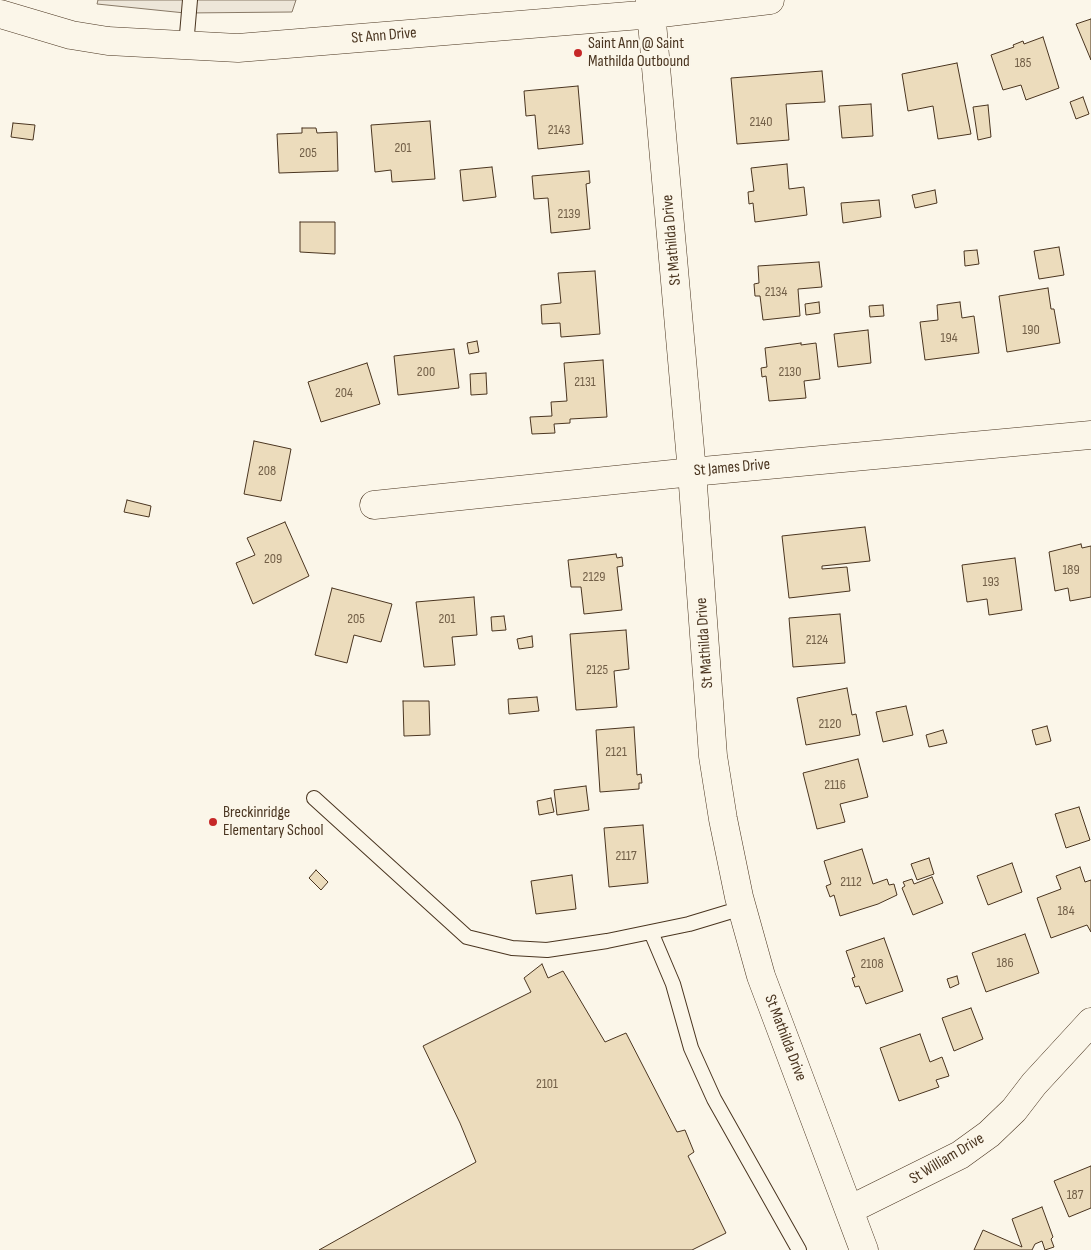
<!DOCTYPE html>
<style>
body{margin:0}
canvas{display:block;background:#fbf6e9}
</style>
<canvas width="1091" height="1250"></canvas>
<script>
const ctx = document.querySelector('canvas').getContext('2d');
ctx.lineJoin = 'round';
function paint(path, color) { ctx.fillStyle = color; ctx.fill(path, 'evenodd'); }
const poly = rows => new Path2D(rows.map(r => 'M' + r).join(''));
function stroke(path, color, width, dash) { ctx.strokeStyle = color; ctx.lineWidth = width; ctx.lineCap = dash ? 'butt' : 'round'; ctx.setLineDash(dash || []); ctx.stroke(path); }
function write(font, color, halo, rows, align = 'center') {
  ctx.font = font + ' "Sofia Sans Condensed",sans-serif'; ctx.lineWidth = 4; ctx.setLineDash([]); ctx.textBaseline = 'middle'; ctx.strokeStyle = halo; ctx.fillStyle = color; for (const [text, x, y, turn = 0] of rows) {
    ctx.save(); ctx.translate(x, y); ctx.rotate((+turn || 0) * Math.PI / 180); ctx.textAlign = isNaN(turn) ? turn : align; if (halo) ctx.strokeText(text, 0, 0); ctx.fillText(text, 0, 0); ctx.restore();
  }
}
const green = poly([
 [98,0,296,0,292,12,185,13,97,4,98,0]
]);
paint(green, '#ede6d9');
stroke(green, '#887966', 1);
const building = poly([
 [1091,19,1091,60,1076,24,1091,19],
 [1043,37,1059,88,1026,100,1021,85,1003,90,991,55,1014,47,1013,45,1023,41,1024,44,1043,37],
 [957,63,971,134,938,139,933,106,908,111,902,74,957,63],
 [822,71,825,102,786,104,789,140,737,144,731,78,822,71],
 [578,86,583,144,538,149,535,115,526,116,524,91,578,86],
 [1083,97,1089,114,1076,119,1070,102,1083,97],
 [871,104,873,136,842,138,839,106,871,104],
 [988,105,991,137,978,140,973,107,988,105],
 [430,121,435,179,392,182,391,170,375,172,371,125,430,121],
 [13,123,35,125,33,140,11,137,13,123],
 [302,128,316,128,317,133,337,132,338,171,279,173,277,134,302,133,302,128],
 [787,164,789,189,804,187,807,215,755,222,753,203,749,204,748,192,754,191,751,168,787,164],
 [492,167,496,197,463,201,460,170,492,167],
 [589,171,590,183,586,184,590,229,551,233,548,198,534,199,532,176,589,171],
 [935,190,937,203,915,208,912,195,935,190],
 [879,200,881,217,843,223,841,203,879,200],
 [300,222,335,222,335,254,300,252,300,222],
 [1059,247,1064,275,1039,279,1034,251,1059,247],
 [977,250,979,264,965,266,964,251,977,250],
 [819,262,822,287,798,289,800,316,763,320,760,296,755,296,754,284,759,283,758,266,819,262],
 [595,271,600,334,561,337,560,323,542,324,541,305,561,303,558,273,595,271],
 [1048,288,1051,309,1054,309,1060,343,1007,352,999,296,1048,288],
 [819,302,820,313,806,315,805,304,819,302],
 [960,302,962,318,974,316,979,353,925,360,920,322,938,320,937,305,960,302],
 [883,305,884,316,870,317,869,306,883,305],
 [868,330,871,363,838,367,834,334,868,330],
 [477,341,479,352,469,354,467,343,477,341],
 [801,343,801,345,816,343,820,379,804,381,806,398,769,401,766,376,762,377,761,368,767,367,765,348,801,343],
 [454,349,459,388,398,395,394,356,454,349],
 [603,360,607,417,570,419,570,423,554,424,555,433,532,434,530,417,552,416,551,402,567,401,564,363,603,360],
 [367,363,380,404,321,422,308,382,367,363],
 [486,373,487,394,471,395,470,374,486,373],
 [254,441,291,449,281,501,244,494,254,441],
 [127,500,151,506,149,517,124,512,127,500],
 [285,522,309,576,253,604,236,563,255,555,247,538,285,522],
 [865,527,870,561,822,566,822,569,847,567,850,591,789,598,782,536,865,527],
 [1081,544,1082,548,1091,546,1091,597,1070,601,1068,588,1055,591,1049,552,1081,544],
 [616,554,617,558,622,557,623,566,617,567,622,610,584,614,581,587,571,587,568,560,616,554],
 [1015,558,1022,610,989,615,987,599,967,602,962,565,1015,558],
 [332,588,392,604,381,642,354,635,347,663,315,655,332,588],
 [474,597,477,635,452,637,455,665,424,667,416,602,474,597],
 [840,614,845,663,793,667,789,618,840,614],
 [504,616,506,630,492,631,491,617,504,616],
 [626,630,629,669,614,671,617,707,576,710,570,634,626,630],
 [532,636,533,647,519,649,517,639,532,636],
 [847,688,852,715,856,714,860,735,806,745,797,698,847,688],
 [537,697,539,711,509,714,508,699,537,697],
 [403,701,429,701,430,735,404,736,403,701],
 [906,706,913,735,883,742,876,712,906,706],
 [1047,726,1051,741,1036,745,1032,730,1047,726],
 [634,727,637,775,641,774,642,783,639,783,639,789,600,792,596,730,634,727],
 [943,730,947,743,929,747,926,735,943,730],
 [858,759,868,797,840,804,845,822,817,829,803,773,858,759],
 [586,786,589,810,557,815,554,790,586,786],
 [551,798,554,812,539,815,537,801,551,798],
 [1079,807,1090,840,1066,848,1055,814,1079,807],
 [643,825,648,883,609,887,604,828,643,825],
 [862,849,873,884,887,879,889,885,894,884,897,895,878,904,840,916,834,895,830,897,826,886,831,884,824,861,862,849],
 [929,858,934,874,917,880,911,864,929,858],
 [1012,863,1022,892,988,905,977,876,1012,863],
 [1080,867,1085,882,1091,880,1091,932,1087,925,1051,938,1037,898,1061,889,1056,876,1080,867],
 [316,870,328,882,321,890,309,878,316,870],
 [572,875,576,909,536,914,531,881,572,875],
 [932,877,943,903,913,915,902,888,905,886,903,882,912,879,914,884,932,877],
 [1025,934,1039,973,986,992,972,953,1025,934],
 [884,938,903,991,866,1004,859,986,855,987,852,978,855,977,846,951,884,938],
 [542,964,548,978,563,971,605,1042,626,1033,677,1132,685,1130,694,1152,688,1156,726,1233,692,1250,319,1250,476,1162,460,1123,423,1046,531,992,524,978,542,964],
 [957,976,959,984,950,988,947,979,957,976],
 [971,1008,983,1039,954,1051,942,1018,971,1008],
 [920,1034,930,1062,942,1057,949,1076,936,1080,939,1087,899,1101,880,1048,920,1034],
 [1091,1166,1091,1208,1069,1217,1054,1181,1091,1166],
 [1042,1207,1053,1237,1051,1239,1054,1247,1045,1250,1042,1241,1035,1244,1032,1250,974,1250,983,1230,1022,1247,1012,1219,1042,1207]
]);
paint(building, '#ecdcbc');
stroke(building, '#4a3520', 1);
const lane = poly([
 [186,46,190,0],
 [314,798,467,937,512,948,547,950,607,941,689,924,742,908],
 [651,932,673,984,691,1048,714,1099,799,1250]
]);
const street = poly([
 [650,0,692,472,713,756,723,819,739,897,761,976,864,1250],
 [0,14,71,35,108,41,238,48,653,14,770,0],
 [374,505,692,472,1091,435],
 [849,1210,960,1155,989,1134,1014,1110,1034,1084,1091,1022]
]);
stroke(lane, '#4a3520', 16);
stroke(street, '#4a3520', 29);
stroke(lane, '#fbf6e9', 14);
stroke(street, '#fbf6e9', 28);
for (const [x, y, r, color] of [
 [578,53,5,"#c62828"],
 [213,822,5,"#c62828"]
]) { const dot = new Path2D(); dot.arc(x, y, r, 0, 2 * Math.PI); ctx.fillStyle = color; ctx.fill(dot); stroke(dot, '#fbf6e9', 2); }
write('14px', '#725f47', null, [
 ["185",1023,63],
 ["2140",761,122],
 ["2143",559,130],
 ["201",403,148],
 ["205",308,153],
 ["2139",569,214],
 ["2134",776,292],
 ["190",1031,330],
 ["194",949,338],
 ["200",426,372],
 ["2130",790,372],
 ["2131",585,382],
 ["204",344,393],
 ["208",267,471],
 ["209",273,559],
 ["189",1071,570],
 ["2129",594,577],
 ["193",991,582],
 ["205",356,619],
 ["201",447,619],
 ["2124",817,640],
 ["2125",597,670],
 ["2120",830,724],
 ["2121",616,752],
 ["2116",835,785],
 ["2117",626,856],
 ["2112",851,882],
 ["184",1066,911],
 ["186",1005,963],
 ["2108",872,964],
 ["2101",547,1084],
 ["187",1075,1195]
]);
write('16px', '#4a3520', '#fbf6e9', [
 ["St Ann Drive",384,36,-5],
 ["St Mathilda Drive",672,240,-95],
 ["St James Drive",732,468,-5],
 ["St Mathilda Drive",705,643,-94],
 ["St Mathilda Drive",785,1038,69],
 ["St William Drive",947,1159,-31]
]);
write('16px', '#4a3520', '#fbf6e9', [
 ["Saint Ann @ Saint",588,44],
 ["Mathilda Outbound",588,62],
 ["Breckinridge",223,813],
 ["Elementary School",223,831]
], 'left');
</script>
